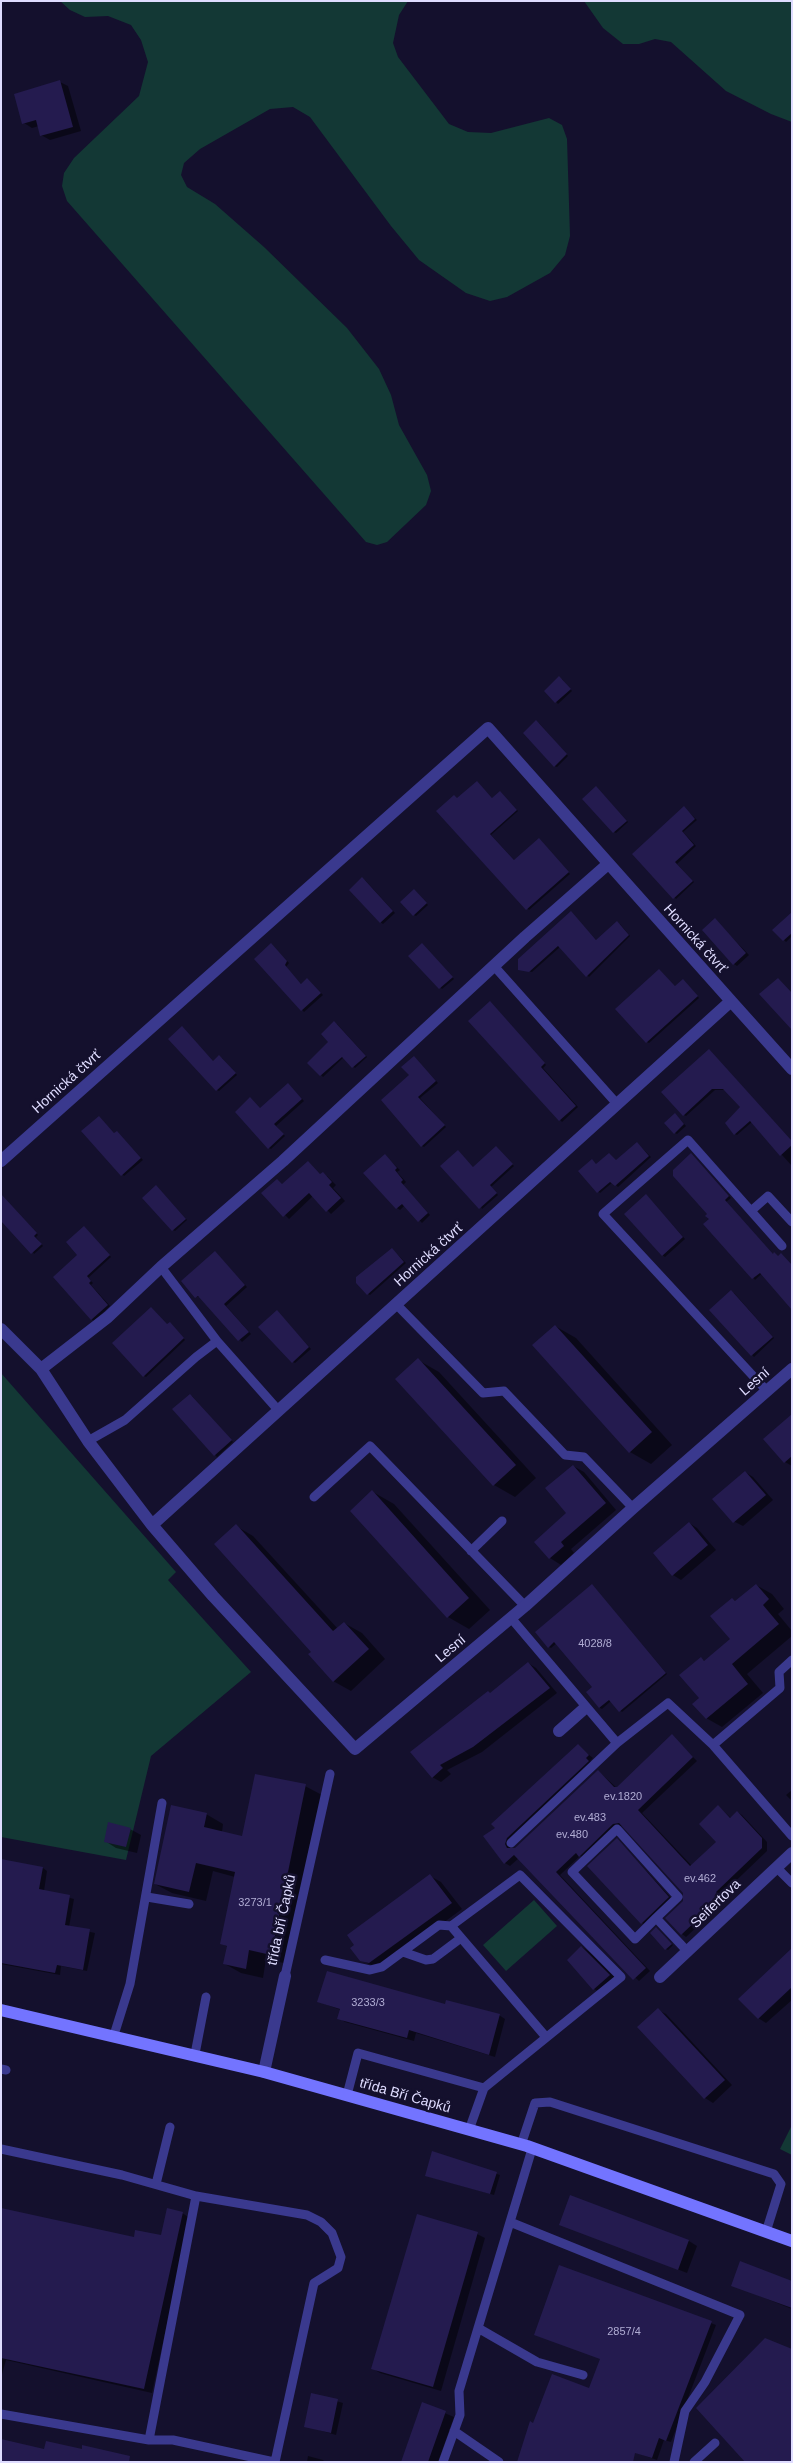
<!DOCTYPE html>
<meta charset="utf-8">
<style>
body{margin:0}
#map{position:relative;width:793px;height:2463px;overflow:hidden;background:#14102d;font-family:Helvetica,sans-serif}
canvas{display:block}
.frame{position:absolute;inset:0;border:2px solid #dfdcff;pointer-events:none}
</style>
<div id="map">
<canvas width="793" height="2463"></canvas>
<div class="frame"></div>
</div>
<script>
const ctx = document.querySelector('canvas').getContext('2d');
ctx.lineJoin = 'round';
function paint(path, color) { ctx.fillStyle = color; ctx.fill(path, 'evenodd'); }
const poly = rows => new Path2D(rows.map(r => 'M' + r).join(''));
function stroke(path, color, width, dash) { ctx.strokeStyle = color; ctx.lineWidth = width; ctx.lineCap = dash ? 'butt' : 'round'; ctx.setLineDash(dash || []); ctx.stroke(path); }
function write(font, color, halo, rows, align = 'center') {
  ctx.font = font + ' Helvetica,sans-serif'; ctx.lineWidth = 5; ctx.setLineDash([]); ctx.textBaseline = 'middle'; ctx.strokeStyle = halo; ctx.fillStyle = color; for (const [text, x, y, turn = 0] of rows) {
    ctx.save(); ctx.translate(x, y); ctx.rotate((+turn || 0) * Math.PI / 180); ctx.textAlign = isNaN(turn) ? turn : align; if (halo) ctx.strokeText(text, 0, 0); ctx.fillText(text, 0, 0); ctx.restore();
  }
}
paint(poly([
 [60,1,408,1,399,15,393,43,398,57,449,124,468,132,491,133,549,118,562,125,567,139,570,236,565,255,550,273,507,297,490,301,466,293,419,260,391,226,310,117,293,107,270,109,200,149,184,163,181,175,187,187,215,204,264,247,347,328,379,369,391,395,399,425,427,475,431,491,426,505,387,542,377,545,366,542,67,201,62,186,64,173,74,158,139,96,148,62,141,40,131,25,108,16,85,17,70,10],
 [584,1,792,1,792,122,771,114,726,91,671,42,655,39,639,44,623,44,603,28],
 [1,1373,176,1572,168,1580,251,1672,151,1756,126,1860,1,1837],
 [534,1900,557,1926,506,1971,483,1945],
 [792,2125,792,2155,780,2149]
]), '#133835');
paint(poly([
 [60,82,68,86,81,131,50,140,41,135,39,126,32,128,24,123],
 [562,679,572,691,558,704,546,691],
 [539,723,568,756,557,767,554,766],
 [477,782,493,799,500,792,502,794,518,811,491,835,515,861,541,841,570,874,529,910,438,811,458,799],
 [598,789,628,822,616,833,614,832],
 [684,808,697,820,683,832,696,846,677,864,694,882,676,899,634,854],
 [365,880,395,913,383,924,380,922],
 [414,890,428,905,416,916,414,915],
 [571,912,597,941,620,924,630,936,589,977,560,947,532,972,519,969],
 [792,917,792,936,786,942,784,940],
 [715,920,749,955,737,966,734,964],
 [272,945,289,963,286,967,302,985,307,979,323,995,304,1012,256,959],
 [424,946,454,979,442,989,410,956],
 [659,970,676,987,685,982,699,998,649,1043,647,1042],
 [492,1004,546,1065,543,1068,578,1107,562,1122,470,1021],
 [337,1024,367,1057,355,1068,344,1057,323,1077,321,1075],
 [709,1050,792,1141,792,1166,752,1122,737,1135,735,1134,742,1107,726,1090,715,1090,686,1116,684,1115],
 [222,1058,237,1075,219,1091,217,1090,214,1062],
 [416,1059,438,1083,420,1098,446,1127,424,1147,422,1146,410,1075],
 [290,1086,304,1101,276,1126,285,1136,271,1149,269,1148,261,1109],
 [677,1116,686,1126,677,1134,675,1133],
 [99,1117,115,1134,119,1134,143,1160,124,1176,83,1131],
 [637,1143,651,1157,618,1187,613,1182,600,1193,580,1172,592,1160,597,1165,617,1161],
 [496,1147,514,1166,491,1187,498,1195,482,1209,460,1153,474,1168],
 [692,1155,731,1198,726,1202,773,1255,779,1257,755,1280,711,1219],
 [385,1156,400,1170,397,1172,406,1182,403,1185,430,1215,422,1223,405,1205,400,1210,397,1208],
 [308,1163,321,1175,327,1176,336,1185,333,1188,345,1201,331,1214,313,1196,289,1219,263,1193,277,1181,283,1185],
 [158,1188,187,1220,175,1231,173,1230],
 [648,1197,685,1239,665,1257,662,1255],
 [6,1201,38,1235,36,1237,43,1246,34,1254],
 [86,1229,111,1257,88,1278,93,1283,91,1285,110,1306,94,1321,91,1319,79,1256],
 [394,1251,406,1263,370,1295,368,1294],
 [215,1252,247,1287,226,1306,251,1334,242,1342,201,1297,196,1297],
 [734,1293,774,1338,754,1357,711,1310],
 [277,1311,311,1349,295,1363,293,1362],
 [167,1325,172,1325,185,1340,146,1377,144,1376],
 [555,1326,576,1338,672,1445,651,1464,630,1452],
 [418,1360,439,1372,536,1478,515,1497,494,1485],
 [192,1396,233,1442,217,1457,174,1409],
 [792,1416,792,1466,785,1462],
 [573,1466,584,1472,616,1510,571,1549,574,1553,561,1565,550,1558,536,1542,568,1513],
 [745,1472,753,1477,773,1500,743,1526,735,1522,714,1499],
 [373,1492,394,1504,490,1610,469,1629,448,1617],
 [689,1523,697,1528,716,1550,681,1580,673,1575],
 [236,1526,253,1536,338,1629,344,1623,362,1633,385,1659,351,1691,333,1681,313,1652],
 [592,1585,667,1674,622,1712,611,1701,602,1709,600,1708,587,1692,594,1687,557,1643,551,1648,549,1647],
 [756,1585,772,1594,784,1609,778,1614,792,1631,792,1636,747,1674,763,1693,722,1727,706,1718,700,1699,701,1659,705,1661,732,1639,732,1599,737,1602],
 [528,1663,536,1668,557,1693,482,1752,447,1770,451,1774,441,1782,432,1777,411,1753,491,1694],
 [672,1736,697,1761,642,1813,692,1866,718,1842,719,1807,731,1818,737,1812,742,1815,767,1842,767,1851,720,1896,725,1901,686,1937,682,1934,684,1893,623,1826,618,1827,585,1858,580,1856,560,1875,650,1971,639,1981,592,1937,594,1936,519,1858,510,1866,505,1863,485,1836,497,1828,578,1746,593,1758,590,1761,593,1764,511,1841,510,1849,516,1849,598,1771,617,1788],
 [305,1786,322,1795,288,1964,266,1959,263,1978,241,1973,225,1964,228,1947,222,1944,235,1877,213,1871,206,1901,172,1893,155,1884,206,1814,223,1824,222,1832,243,1837],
 [792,1790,792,1801,786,1795],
 [130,1829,141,1835,137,1853,116,1848,105,1841],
 [619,1841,671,1898,644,1924,642,1923],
 [1,1860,43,1868,47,1871,44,1891,74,1899,69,1927,95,1933,87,1971,61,1966,60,1975,1,1964],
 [430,1876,441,1882,462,1909,381,1969,360,1960],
 [658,1930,673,1945,668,1950,666,1949],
 [582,1947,593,1954,620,1982,605,1995,594,1989],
 [792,1950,792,2000,766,2023,758,2018],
 [319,2002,446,2006,499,2015,505,2019,495,2057,416,2033,414,2041,345,2022,339,2018,341,2010],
 [658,2010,666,2014,732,2085,713,2103,705,2098],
 [433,2153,500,2175,494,2195,430,2177],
 [1,2209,135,2239,162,2237,182,2213,190,2218,152,2393,6,2360,1,2378],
 [561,2224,689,2241,697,2246,687,2273],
 [477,2234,485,2238,441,2391,380,2373,372,2368],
 [560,2267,716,2325,671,2442,664,2440,657,2460,599,2440,534,2424,590,2390,602,2359],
 [792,2282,792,2309,732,2285],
 [312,2394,343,2403,336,2435,305,2426],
 [423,2404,454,2417,438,2462,402,2462],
 [308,2456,323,2460,325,2462,307,2462]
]), '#0007');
paint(poly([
 [60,80,73,127,40,136,36,120,22,124,14,94],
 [559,676,571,689,555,703,544,691],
 [536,720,567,754,554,767,523,733],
 [477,781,492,798,500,791,517,810,490,834,514,860,539,838,569,872,526,910,436,811,454,795,457,798],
 [596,786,627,821,613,833,582,799],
 [684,806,695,819,682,831,694,845,675,862,693,881,673,899,632,854],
 [362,877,393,911,380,923,349,890],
 [414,889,427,903,413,916,400,902],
 [571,911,596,940,617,921,629,935,586,977,558,946,529,972,518,970,518,959],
 [792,912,792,933,783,941,772,930],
 [715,918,746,953,733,965,702,930],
 [271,943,287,961,285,965,301,984,307,978,321,993,301,1011,254,959],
 [422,943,453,977,439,989,408,956],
 [659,969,675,986,683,979,698,996,646,1043,615,1009],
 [778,978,792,993,792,1030,759,994],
 [490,1001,545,1063,541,1067,576,1106,559,1121,468,1021],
 [334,1021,366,1056,352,1068,342,1057,320,1076,307,1063,328,1042,321,1034],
 [182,1026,213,1061,219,1055,236,1073,216,1091,168,1039],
 [709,1049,792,1141,792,1145,780,1156,750,1121,734,1135,725,1123,740,1107,723,1089,712,1089,683,1116,661,1092],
 [414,1056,436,1081,418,1097,445,1125,421,1147,381,1100,409,1075,401,1067],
 [288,1083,302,1099,274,1124,284,1134,268,1149,235,1112,250,1097,260,1108],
 [675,1113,684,1124,674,1134,664,1123],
 [99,1116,114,1133,117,1131,141,1158,121,1176,81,1131],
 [637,1142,649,1156,615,1186,610,1182,597,1193,578,1171,592,1159,596,1164,609,1153,616,1160],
 [496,1146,513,1164,490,1185,497,1193,479,1209,440,1166,458,1150,473,1167],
 [691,1153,729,1196,725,1200,773,1254,774,1252,778,1256,781,1253,792,1265,792,1310,760,1273,752,1279,703,1224,709,1219,705,1216,707,1214,673,1176,673,1170],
 [385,1154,397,1168,395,1170,403,1180,401,1182,428,1213,418,1222,402,1204,396,1209,363,1173],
 [308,1161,320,1174,323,1172,332,1182,329,1185,341,1198,326,1212,309,1193,283,1217,261,1193,277,1179,282,1184],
 [156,1185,186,1219,172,1231,142,1198],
 [1,1194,37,1233,34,1236,42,1244,31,1254,1,1221],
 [646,1194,683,1237,662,1256,624,1214],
 [84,1226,110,1255,87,1276,91,1281,89,1283,108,1305,91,1320,53,1277,77,1255,66,1242],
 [392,1248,404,1262,367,1295,356,1283,356,1277],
 [215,1251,245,1285,224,1304,249,1332,238,1341,198,1296,195,1298,181,1281],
 [731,1290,773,1337,751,1356,709,1310],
 [151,1307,167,1324,170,1322,184,1338,143,1377,112,1343],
 [277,1310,309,1347,292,1363,258,1327],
 [555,1325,652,1432,629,1453,532,1345],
 [418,1358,516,1465,493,1486,395,1379],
 [190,1394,232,1440,214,1456,172,1409],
 [792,1414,792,1456,784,1463,763,1439],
 [573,1465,606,1503,561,1542,564,1546,549,1559,534,1542,566,1513,545,1488],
 [745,1471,766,1495,733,1523,712,1499],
 [372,1490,469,1598,447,1618,350,1511],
 [689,1522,708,1545,672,1576,653,1553],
 [236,1524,333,1631,344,1622,369,1649,333,1682,308,1654,311,1652,214,1544],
 [592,1584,666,1673,619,1712,609,1700,599,1708,586,1692,592,1687,554,1642,548,1648,535,1632],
 [756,1584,769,1599,763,1605,779,1624,732,1664,748,1684,706,1719,692,1704,699,1698,679,1675,701,1657,704,1661,730,1639,710,1616,732,1598,735,1601],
 [528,1662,550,1688,473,1747,440,1765,443,1768,432,1778,410,1752,488,1691,490,1693],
 [672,1734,693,1757,638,1810,690,1866,716,1842,699,1824,718,1805,730,1818,737,1811,762,1838,762,1848,716,1892,721,1897,681,1935,665,1918,683,1901,683,1893,619,1823,613,1824,579,1857,576,1853,556,1872,646,1968,633,1980,514,1855,504,1864,483,1836,495,1828,491,1824,578,1744,589,1755,586,1758,589,1761,507,1838,505,1844,507,1848,515,1848,598,1770,614,1787,617,1787],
 [255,1774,306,1784,271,1955,249,1950,246,1969,223,1964,227,1946,220,1944,235,1872,196,1863,189,1892,154,1884,171,1805,207,1813,204,1827,242,1836],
 [108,1822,131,1828,126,1847,104,1842],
 [617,1838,669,1897,641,1924,587,1866],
 [1,1859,43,1867,39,1889,70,1895,65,1925,90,1929,83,1970,57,1965,55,1973,1,1963],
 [430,1874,452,1903,369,1963,360,1961,350,1948,354,1945,347,1935],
 [656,1927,672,1944,665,1950,650,1933],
 [581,1946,610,1975,593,1990,567,1960],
 [792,1948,792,1987,758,2019,738,1999],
 [327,1971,445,2004,446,2000,500,2014,489,2055,409,2030,407,2038,337,2019,340,2009,317,2002],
 [658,2008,725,2080,704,2099,637,2027],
 [432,2151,497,2172,490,2194,425,2176],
 [570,2195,689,2240,678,2270,559,2225],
 [1,2208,134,2237,135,2230,161,2235,167,2208,183,2212,144,2389,1,2358],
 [417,2214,478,2232,433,2387,371,2369],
 [740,2261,792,2281,792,2308,731,2286],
 [559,2265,712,2321,666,2441,659,2438,652,2458,635,2453,633,2462,517,2462,530,2421,533,2423,552,2374,589,2388,600,2359,534,2335],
 [765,2338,792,2349,792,2462,745,2462,696,2408],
 [311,2393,338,2399,331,2433,304,2427],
 [422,2402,446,2411,428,2462,401,2462],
 [1,2439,44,2449,46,2441,82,2449,82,2445,130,2456,129,2462,1,2462]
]), '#241b4f');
stroke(poly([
 [494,966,618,1105],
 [751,1211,768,1196,792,1222],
 [161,1267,217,1341,279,1411],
 [397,1305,483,1393,504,1391,565,1455,584,1457,633,1508],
 [767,1391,603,1214,688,1140,782,1246],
 [88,1441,125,1420,196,1357,217,1341],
 [314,1497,370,1446,525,1606],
 [471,1551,502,1521],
 [511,1618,617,1743,668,1703,713,1745,792,1836],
 [713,1745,780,1688,779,1672,792,1660],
 [511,1843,617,1743],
 [777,1868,792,1883],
 [147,1897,189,1904],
 [656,1918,635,1939,572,1872,617,1829,678,1897,656,1918,688,1952],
 [403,1952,426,1960,433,1959,461,1938],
 [325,1960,370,1970,382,1967,439,1925,451,1926],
 [285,1976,330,1774],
 [114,2035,130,1984,162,1803],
 [195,2054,206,1997],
 [1,2069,6,2070],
 [347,2095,358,2053,484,2088],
 [469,2130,484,2088,621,1977,520,1875,451,1926,546,2037],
 [521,2145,535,2103,550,2102,774,2174,781,2184,766,2232],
 [1,2149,122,2175,196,2196,149,2440],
 [156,2184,170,2127],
 [196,2196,307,2215,321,2222,332,2233,341,2257,338,2268,314,2283,275,2462],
 [510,2222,740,2315,705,2382,685,2411,674,2462],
 [478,2328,537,2362,583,2375],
 [1,2414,149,2440,173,2440,274,2462],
 [454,2431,499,2462],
 [443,2462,460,2415,459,2391,532,2149],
 [694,2462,715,2443]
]), '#3a398e', 9);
stroke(poly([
 [731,1001,792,1069],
 [1,1161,488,728,731,1001,152,1525,88,1441,41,1369,1,1329],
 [41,1369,108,1317,161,1267,283,1161,525,937,608,864],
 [152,1525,213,1596,355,1749,525,1606,633,1508,792,1369],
 [559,1731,585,1708],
 [660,1977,792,1853],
 [264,2072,285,1976]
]), '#3a398e', 12);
stroke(poly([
 [1,2010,264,2072,527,2146,792,2241]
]), '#7374ff', 12);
write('11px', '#b0acd3', null, [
 ["4028/8",595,1644],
 ["ev.1820",623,1797],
 ["ev.483",590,1818],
 ["ev.480",572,1835],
 ["ev.462",700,1879],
 ["3273/1",255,1903],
 ["3233/3",368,2003],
 ["2857/4",624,2332]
]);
write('14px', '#dfdcff', '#14102d', [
 ["Hornická čtvrť",695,939,48],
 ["Hornická čtvrť",67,1082,-42],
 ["Hornická čtvrť",429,1255,-42],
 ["Lesní",755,1382,-41],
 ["Lesní",451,1649,-40],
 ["Seifertova",716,1904,-44],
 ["třída bří Čapků",282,1920,-78],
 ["třída Bří Čapků",405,2096,16]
]);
</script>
